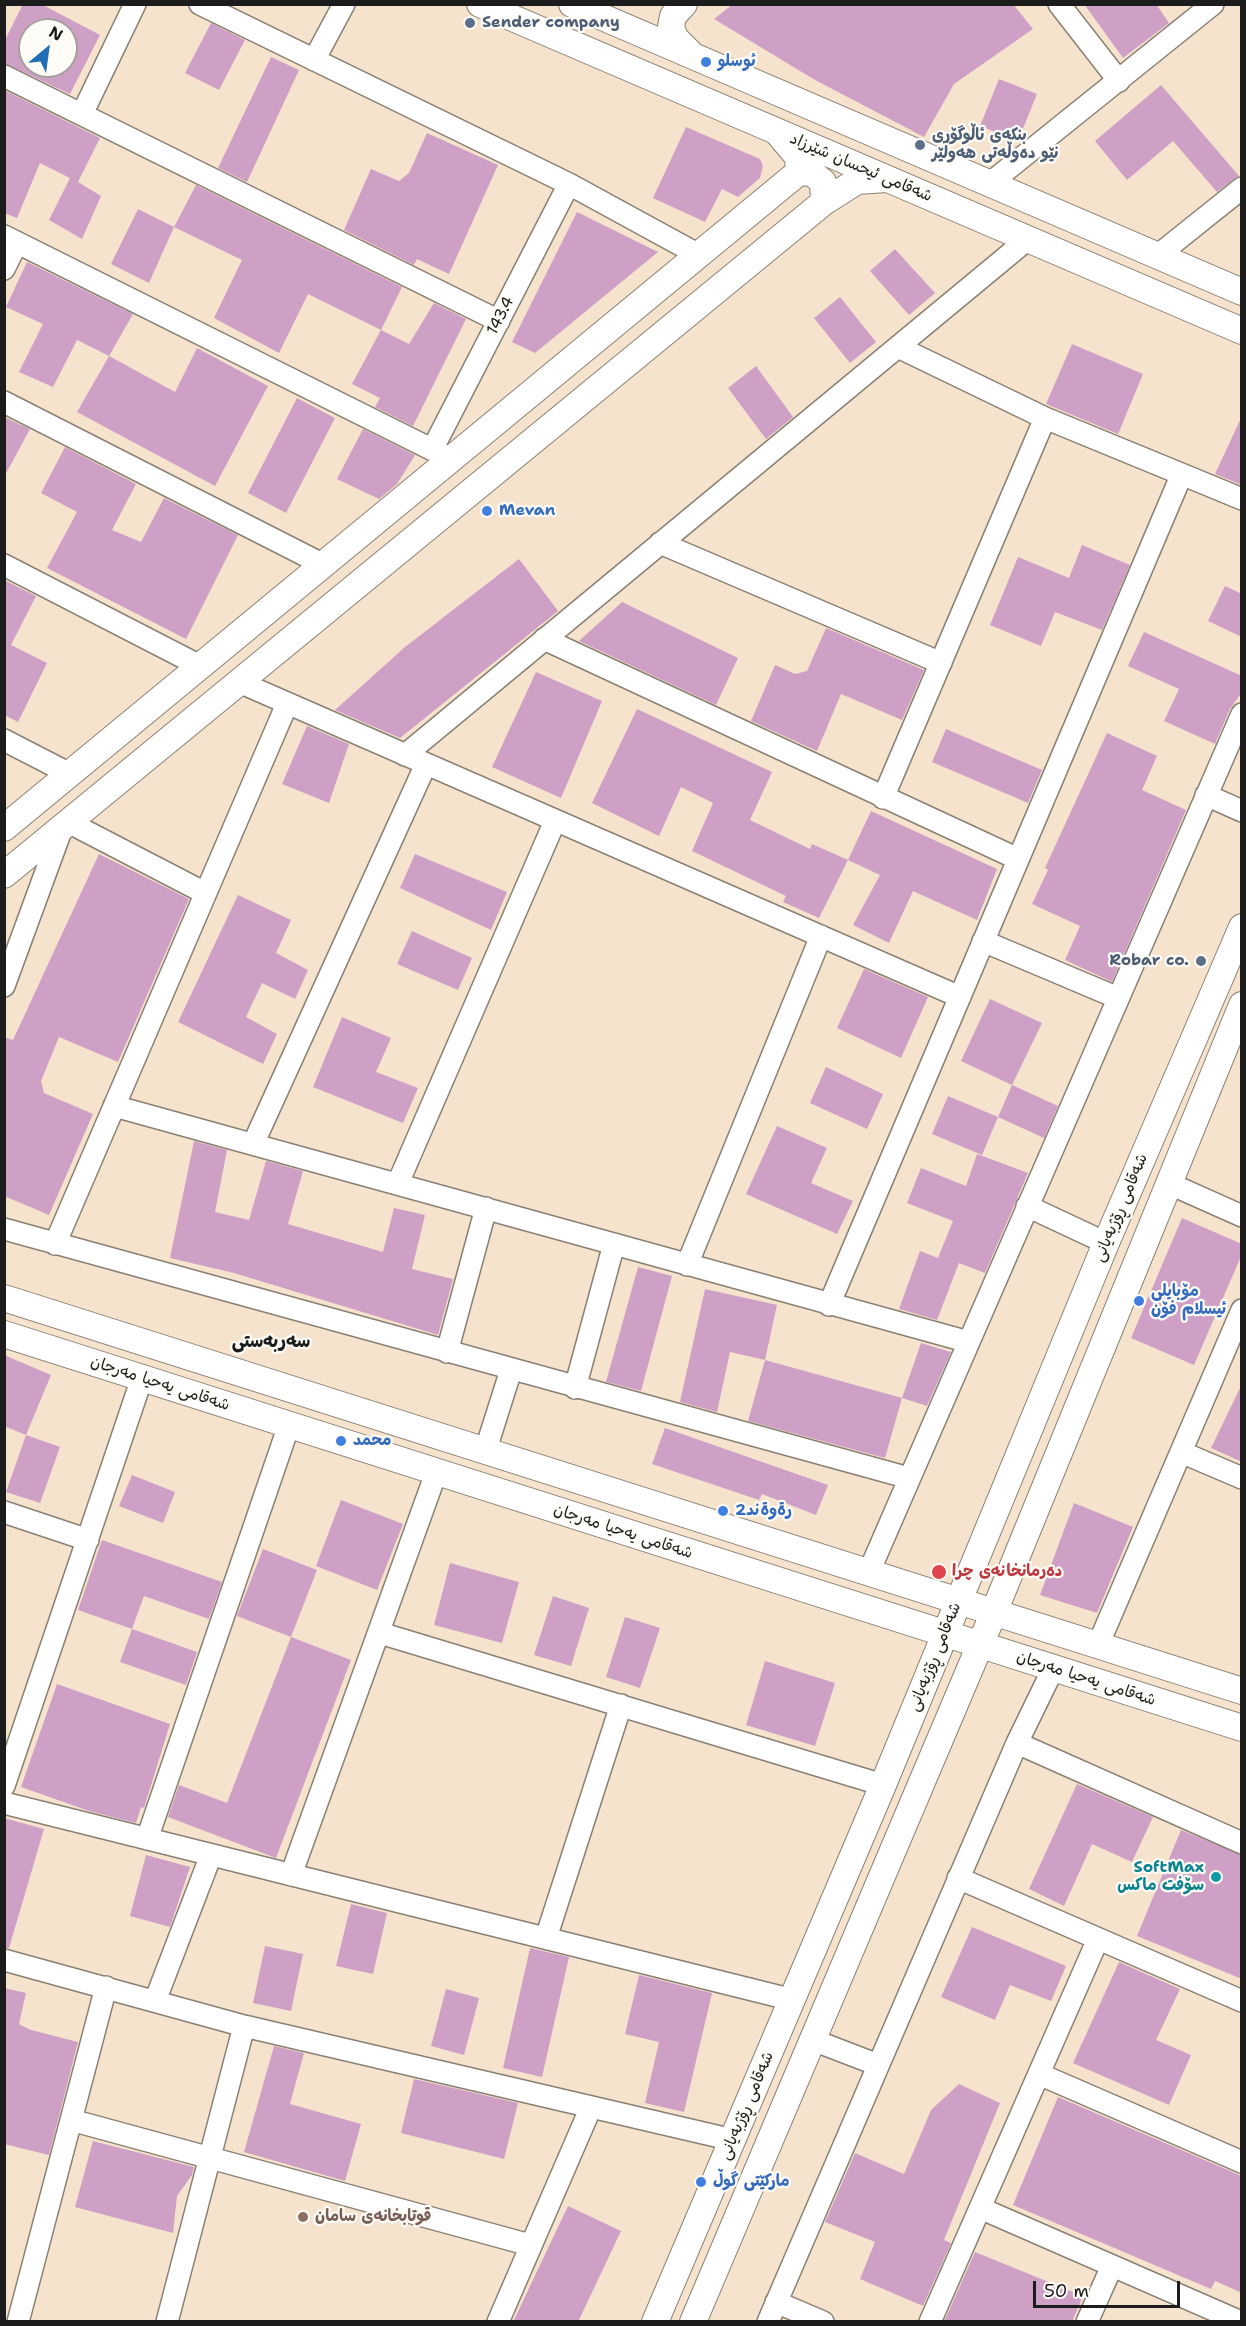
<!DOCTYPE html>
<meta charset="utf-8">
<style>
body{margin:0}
#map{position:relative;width:1246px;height:2326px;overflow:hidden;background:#f6e3cd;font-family:"Shantell Sans",sans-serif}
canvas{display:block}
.frame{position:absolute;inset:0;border:6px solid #1c1c1c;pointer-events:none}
.north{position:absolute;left:18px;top:18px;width:60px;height:60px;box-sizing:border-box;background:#fdfcf7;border:2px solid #a3a29f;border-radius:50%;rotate:29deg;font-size:16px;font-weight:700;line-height:24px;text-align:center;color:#1c1c1c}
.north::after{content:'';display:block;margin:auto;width:21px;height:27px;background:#1f6fb2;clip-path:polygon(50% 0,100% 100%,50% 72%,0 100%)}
.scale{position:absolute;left:1033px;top:2281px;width:147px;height:27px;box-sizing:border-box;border:3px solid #1c1c1c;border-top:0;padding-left:8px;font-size:18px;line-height:21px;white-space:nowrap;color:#1c1c1c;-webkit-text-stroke:4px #fdfcf7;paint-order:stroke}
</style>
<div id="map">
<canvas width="1246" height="2326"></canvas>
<div class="frame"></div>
<div class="north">N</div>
<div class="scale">50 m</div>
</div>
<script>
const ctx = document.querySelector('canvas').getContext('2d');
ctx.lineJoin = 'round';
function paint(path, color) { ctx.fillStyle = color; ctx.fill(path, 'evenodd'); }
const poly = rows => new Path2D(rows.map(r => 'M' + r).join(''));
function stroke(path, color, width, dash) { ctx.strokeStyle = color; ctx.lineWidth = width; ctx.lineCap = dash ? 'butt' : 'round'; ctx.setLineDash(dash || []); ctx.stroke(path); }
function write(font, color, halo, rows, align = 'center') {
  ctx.font = font + ' "Shantell Sans","Playpen Sans Arabic",sans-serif'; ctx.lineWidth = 4.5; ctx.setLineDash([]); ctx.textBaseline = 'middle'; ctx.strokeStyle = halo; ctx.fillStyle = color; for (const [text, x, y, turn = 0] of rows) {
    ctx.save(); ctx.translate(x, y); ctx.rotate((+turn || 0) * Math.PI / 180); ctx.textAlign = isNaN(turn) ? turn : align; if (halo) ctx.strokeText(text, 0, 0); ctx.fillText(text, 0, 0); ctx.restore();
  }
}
paint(poly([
 [23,4,41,4,100,35,70,94,4,63,4,42],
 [30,30,66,30,66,66,30,66],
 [733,4,1013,4,1033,29,954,84,924,137,815,80,714,19],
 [1084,4,1156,4,1169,23,1123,58],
 [211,23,245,40,219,90,185,73],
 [271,57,299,70,247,182,218,168],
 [999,79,1037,94,1018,141,980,126],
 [1161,85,1239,176,1217,192,1173,141,1127,180,1095,141],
 [4,90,100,138,78,182,101,196,82,239,49,220,70,178,40,163,17,218,4,213],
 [686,127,760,159,763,166,760,178,738,197,722,189,705,222,653,198],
 [427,133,498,165,449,274,417,259,414,265,344,230,371,169,399,181,409,173],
 [196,185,402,287,381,330,308,294,279,353,214,318,242,260,174,227],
 [138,209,174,227,149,283,111,264],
 [577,212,658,252,535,353,512,342],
 [895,249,935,293,909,315,870,271],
 [27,262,133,314,109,356,77,340,53,387,19,372,43,324,6,307],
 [840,297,876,342,850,363,814,318],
 [434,303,466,319,413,426,375,407,380,398,352,384,381,330,409,344],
 [1072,344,1143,374,1118,434,1046,404],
 [197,348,268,386,215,486,77,412,109,356,175,392],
 [756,366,793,417,766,439,728,388],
 [297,398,335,418,286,513,248,493],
 [1242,416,1242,485,1215,474],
 [4,417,30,429,4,477],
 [363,429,415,455,397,484,379,499,337,479],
 [65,447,136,484,112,530,141,542,164,498,238,535,186,639,47,568,77,512,41,493],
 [1082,545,1130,565,1102,630,1055,612,1041,646,990,625,1018,557,1069,578],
 [519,559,558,611,400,738,335,710,405,647],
 [4,580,36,596,11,645,47,663,18,722,4,715],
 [1225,586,1242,594,1242,637,1208,621],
 [622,602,738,658,716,705,579,641],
 [826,628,924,670,902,720,841,694,817,751,751,721,775,665,795,674,807,671],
 [1144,632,1242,676,1242,692,1230,709,1215,744,1164,721,1179,689,1128,666],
 [536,672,602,701,561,798,492,767],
 [637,709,772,772,750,820,810,849,812,844,848,860,819,918,783,902,786,896,692,851,713,803,681,787,659,836,592,803],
 [307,726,349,744,329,803,282,784],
 [946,729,1042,770,1028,803,932,762],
 [1107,733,1157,756,1142,790,1186,810,1112,982,1065,960,1080,926,1032,904,1048,870,1045,868],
 [871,811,997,869,977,920,913,891,889,943,853,925,880,875,848,860],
 [99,854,189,899,118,1062,59,1037,41,1081,44,1093,93,1114,49,1215,4,1196,4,1037,13,1040],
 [415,854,507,892,491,930,400,888],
 [238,895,291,920,276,953,308,970,295,999,262,983,246,1017,277,1034,263,1064,178,1022],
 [412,931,472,958,458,990,397,964],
 [864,969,928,997,901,1058,837,1028],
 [990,999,1042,1023,1012,1085,961,1061],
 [342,1017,391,1038,376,1072,418,1088,403,1123,313,1087],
 [826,1067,883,1094,867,1129,810,1103],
 [1012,1085,1058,1106,1044,1138,998,1117],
 [948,1096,998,1117,982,1155,932,1134],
 [777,1126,827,1148,811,1183,853,1201,837,1234,746,1194],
 [194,1141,227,1150,215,1212,249,1220,266,1161,303,1171,288,1224,383,1252,394,1208,425,1215,412,1269,453,1279,438,1335,234,1273,170,1258],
 [977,1154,1028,1173,985,1273,959,1263,937,1320,899,1309,920,1251,938,1258,953,1221,907,1203,921,1168,966,1186],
 [1182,1218,1242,1244,1242,1254,1194,1365,1131,1338],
 [638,1267,672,1276,641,1391,606,1382],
 [705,1289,777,1305,765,1360,730,1352,717,1412,680,1402],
 [921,1343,951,1352,927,1406,902,1398],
 [4,1355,51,1375,26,1435,4,1426],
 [765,1360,902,1398,885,1458,748,1421],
 [1242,1384,1242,1462,1211,1448],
 [665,1428,828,1485,816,1515,762,1494,759,1500,652,1464],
 [26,1435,60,1447,40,1503,6,1492],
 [132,1475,175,1492,163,1523,119,1506],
 [341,1500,403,1524,377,1590,316,1566],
 [1074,1503,1133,1527,1097,1613,1040,1595],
 [102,1540,222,1582,209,1619,144,1596,132,1629,78,1610],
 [263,1549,317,1570,291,1637,237,1616],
 [450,1563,519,1582,502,1643,434,1625],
 [553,1596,589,1608,571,1666,534,1655],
 [625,1617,660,1628,640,1688,606,1677],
 [132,1629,197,1652,186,1685,120,1662],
 [291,1637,351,1660,276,1858,168,1817,179,1785,227,1803],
 [765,1661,835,1683,815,1746,746,1725],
 [57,1684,170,1724,144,1808,141,1807,136,1823,89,1811,21,1787],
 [1077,1784,1153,1817,1132,1862,1092,1844,1064,1906,1029,1889],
 [4,1818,44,1829,9,1948,4,1948],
 [1181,1830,1242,1855,1242,1979,1137,1936],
 [146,1855,190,1867,170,1927,130,1916],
 [351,1904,387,1913,373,1974,336,1966],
 [972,1927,1066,1966,1051,2001,1010,1985,995,2020,941,1997],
 [265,1946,303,1954,291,2011,253,2003],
 [530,1948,569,1957,542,2077,503,2068],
 [1119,1962,1180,1989,1156,2040,1191,2055,1169,2105,1073,2063],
 [639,1975,712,1993,684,2112,645,2103,659,2042,625,2034],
 [4,1988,26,1993,19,2024,31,2030,78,2042,49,2155,4,2144],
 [446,1989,479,1998,464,2055,431,2046],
 [274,2046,304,2053,290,2104,361,2124,345,2181,244,2152],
 [414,2079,518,2103,504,2159,401,2133],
 [959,2084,1000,2103,944,2240,951,2243,923,2306,860,2279,875,2242,825,2222,855,2153,904,2174,931,2110],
 [1058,2097,1242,2176,1242,2293,1215,2281,1211,2289,1013,2205],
 [93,2141,194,2167,192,2175,177,2196,173,2233,75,2207],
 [568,2206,621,2231,578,2322,513,2322],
 [975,2252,1083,2296,1072,2322,944,2322]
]), '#cfa0c6');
const minor = poly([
 [200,4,569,184,699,255],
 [1059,4,1119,81],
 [314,60,344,4],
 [4,76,499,321],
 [82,114,135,4],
 [989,184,1213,4],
 [4,236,451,459],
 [1157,256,1242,188],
 [4,269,17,243],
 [898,347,1045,418,1242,499],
 [4,402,324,565],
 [433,448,569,184],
 [660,543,941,663],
 [4,565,200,666],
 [544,639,1018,859],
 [239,682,960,997],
 [4,740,70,774],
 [405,755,1028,239],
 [1206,795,1242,811],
 [883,798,1045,418],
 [68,822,205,893],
 [983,941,1118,998],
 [4,986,62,828],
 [114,1106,969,1342],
 [254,1142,426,764],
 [398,1183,555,821],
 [1168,1183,1242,1216],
 [1027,1206,1106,1243],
 [4,1229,909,1478],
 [55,1244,287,704],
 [687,1265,821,936],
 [829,1305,1181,476],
 [447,1352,486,1208],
 [575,1388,614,1244],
 [485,1452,511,1370],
 [1181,1452,1242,1478],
 [4,1512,88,1540],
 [868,1574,1242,714],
 [380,1633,883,1785],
 [1098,1645,1242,1310],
 [1017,1743,1242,1843],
 [4,1786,142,1378],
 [4,1803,793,2000],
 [147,1839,289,1425],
 [291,1875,436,1473],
 [958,1878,1242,2001],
 [546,1938,621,1705],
 [4,1960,244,2026,733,2140],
 [155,2001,211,1855],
 [813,2040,878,2065],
 [1039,2074,1242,2162],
 [71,2120,530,2245],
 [980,2208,1241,2322],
 [776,2302,823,2322],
 [18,2322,106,1987],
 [167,2322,244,2026],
 [498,2322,591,2107],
 [768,2322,1017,1743,1053,1669],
 [930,2322,1098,1939],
 [1087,2322,1112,2266]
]);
const tertiary = poly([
 [480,4,1242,331],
 [572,4,1242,292],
 [684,4,673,16,671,27,675,38,690,53],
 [799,172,812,173,823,182,824,202],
 [4,828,799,172,798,157,777,132],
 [4,875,824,202,857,181,887,179],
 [4,1298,1242,1691],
 [4,1334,1242,1728],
 [655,2322,883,1785,1106,1243,1242,927],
 [693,2322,994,1612,1242,1005]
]);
stroke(minor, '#898074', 24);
stroke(tertiary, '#898074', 28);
stroke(minor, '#fff', 21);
stroke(tertiary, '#fff', 26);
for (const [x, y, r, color] of [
 [470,23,6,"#5c6f8a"],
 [706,62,6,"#3f7fe0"],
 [920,145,6,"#5c6f8a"],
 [487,511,6,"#3f7fe0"],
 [1201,961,6,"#5c6f8a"],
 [1139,1301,6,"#3f7fe0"],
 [341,1441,6,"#3f7fe0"],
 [723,1511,6,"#3f7fe0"],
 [939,1572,8,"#e0444e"],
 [1216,1877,6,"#0f9aa8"],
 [701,2182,6,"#3f7fe0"],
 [303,2217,6,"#8d6e63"]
]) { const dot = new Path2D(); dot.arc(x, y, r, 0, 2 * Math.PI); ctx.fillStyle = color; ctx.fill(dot); stroke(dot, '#fdfcf7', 2); }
write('bold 16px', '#4e5e75', '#fdfcf7', [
 ["Sender company",482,23],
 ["بنکەی ئاڵوگۆڕی",932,136],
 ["نێو دەوڵەتی هەولێر",932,154],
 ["Robar co.",1189,961,"right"]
], 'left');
write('bold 16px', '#366cbe', '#fdfcf7', [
 ["ئوسلو",718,62],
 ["Mevan",499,511],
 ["مۆبایلی",1151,1292],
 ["ئیسلام فۆن",1151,1310],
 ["محمد",353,1441],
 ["رةوةند2",735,1511],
 ["مارکێتی گوڵ",713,2182]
], 'left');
write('16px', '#1c1c1c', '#fdfcf7', [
 ["شەقامی ئیحسان شێرزاد",861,168,23],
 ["143.4",501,316,-63],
 ["شەقامی ڕۆژبەیانی",1121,1208,-67],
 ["شەقامی یەحیا مەرجان",160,1384,18],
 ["شەقامی یەحیا مەرجان",623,1532,18],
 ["شەقامی ڕۆژبەیانی",935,1657,-68],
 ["شەقامی یەحیا مەرجان",1086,1679,18],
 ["شەقامی ڕۆژبەیانی",747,2106,-67]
]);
write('bold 16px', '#be3a42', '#fdfcf7', [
 ["دەرمانخانەی چرا",952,1572]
], 'left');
write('bold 16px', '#0d838f', '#fdfcf7', [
 ["SoftMax",1204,1868],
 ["سۆفت ماکس",1204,1886]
], 'right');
write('bold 16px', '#785e54', '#fdfcf7', [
 ["قوتابخانەی سامان",315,2217]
], 'left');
write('bold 18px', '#1c1c1c', '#fdfcf7', [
 ["سه‌ربه‌ستی",271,1342]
]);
</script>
